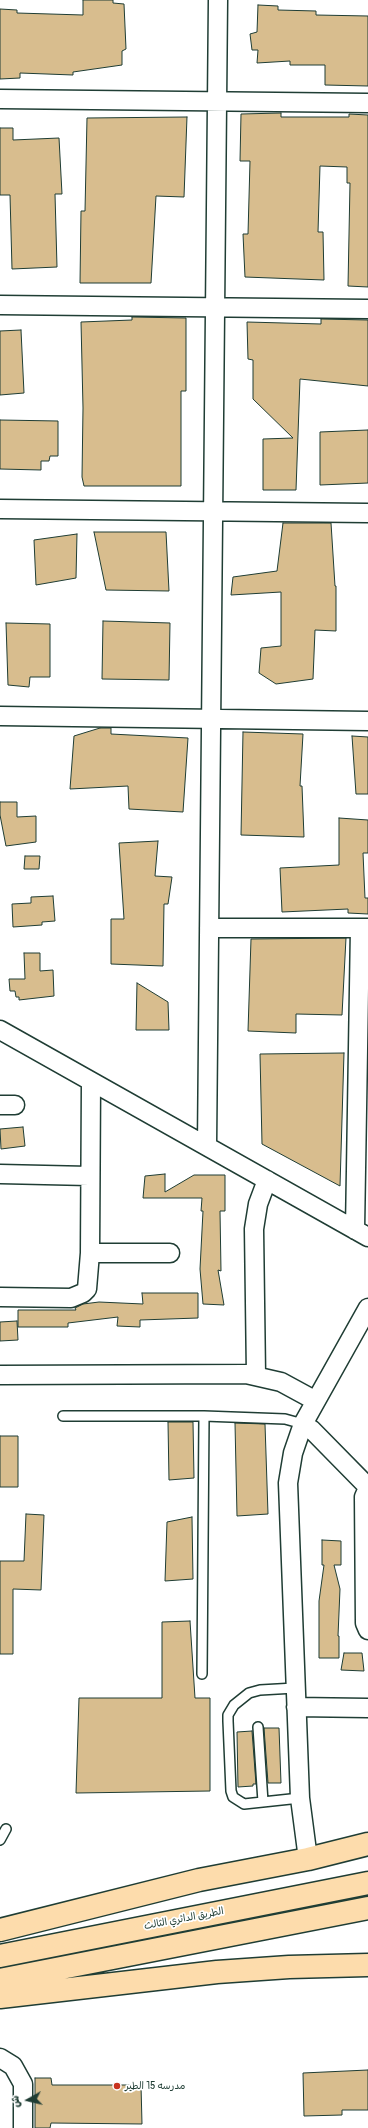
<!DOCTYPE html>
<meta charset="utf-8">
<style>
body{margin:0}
#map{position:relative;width:368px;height:2128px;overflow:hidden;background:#fff;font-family:Pangolin,"Playpen Sans Arabic",sans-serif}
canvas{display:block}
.north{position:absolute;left:8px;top:2080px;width:40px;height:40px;-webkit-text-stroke:3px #fff;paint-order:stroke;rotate:262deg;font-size:11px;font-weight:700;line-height:16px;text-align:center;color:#1f3d34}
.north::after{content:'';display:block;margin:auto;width:14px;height:18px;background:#1f3d34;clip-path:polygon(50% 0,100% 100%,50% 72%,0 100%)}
</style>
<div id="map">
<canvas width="368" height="2128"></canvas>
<div class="north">ش</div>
</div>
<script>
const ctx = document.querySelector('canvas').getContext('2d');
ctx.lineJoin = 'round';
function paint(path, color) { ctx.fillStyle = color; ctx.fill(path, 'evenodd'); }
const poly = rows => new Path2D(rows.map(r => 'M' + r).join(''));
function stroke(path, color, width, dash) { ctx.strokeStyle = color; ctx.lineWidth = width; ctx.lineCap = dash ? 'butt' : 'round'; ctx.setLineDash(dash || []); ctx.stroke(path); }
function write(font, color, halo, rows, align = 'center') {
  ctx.font = font + ' Pangolin,"Playpen Sans Arabic",sans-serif'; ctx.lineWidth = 3.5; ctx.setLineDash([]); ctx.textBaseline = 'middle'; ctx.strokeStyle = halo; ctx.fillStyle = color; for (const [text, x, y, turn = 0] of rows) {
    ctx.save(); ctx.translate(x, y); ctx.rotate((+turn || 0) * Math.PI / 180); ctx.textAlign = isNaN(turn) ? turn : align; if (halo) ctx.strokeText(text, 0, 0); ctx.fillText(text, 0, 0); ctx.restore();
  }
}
const building = poly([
 [83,0,113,0,113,3,124,4,126,49,122,51,122,65,73,72,73,75,20,73,20,78,0,79,0,9,17,10,17,13,83,15,83,0],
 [258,5,278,6,278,10,316,11,316,15,368,16,368,86,325,85,325,65,290,65,290,61,257,63,258,50,252,50,250,34,257,32,258,5],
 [281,113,281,117,349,117,349,114,368,115,368,287,348,286,350,183,347,183,347,167,320,166,318,232,323,232,324,280,245,277,243,234,248,234,250,161,240,161,241,114,281,113],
 [187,117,184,197,156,196,151,283,80,283,81,211,85,211,87,118,187,117],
 [0,128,13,128,13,140,59,138,62,194,55,194,57,267,12,269,10,195,0,195,0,128],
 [132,317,186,318,186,391,181,391,181,486,84,486,82,477,83,408,81,322,132,320,132,317],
 [321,319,368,320,368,386,300,379,296,490,263,490,263,439,293,438,253,399,253,360,248,359,247,322,321,324,321,319],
 [21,330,24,393,0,395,0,331,21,330],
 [0,420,58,421,58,456,50,456,49,461,41,461,41,470,0,469,0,420],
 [368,430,368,483,320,485,320,432,368,430],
 [283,523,331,523,335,586,336,586,336,631,315,630,313,679,276,684,259,673,261,648,281,646,281,592,231,595,233,577,277,571,283,523],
 [94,532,166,532,169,591,106,590,94,532],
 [77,534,76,578,36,585,34,540,77,534],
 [103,621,170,623,169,680,102,679,103,621],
 [6,623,50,624,50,677,30,677,29,687,8,685,6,623],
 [100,728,111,728,111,734,188,738,183,812,129,809,128,786,70,789,74,736,100,728],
 [243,732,303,734,300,786,302,786,304,837,241,835,243,732],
 [352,736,368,737,368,794,356,794,352,736],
 [0,802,17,802,17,817,36,816,36,842,6,846,0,815,0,802],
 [339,818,368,820,368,853,363,853,365,898,368,898,368,914,348,913,348,909,282,912,280,868,339,865,339,818],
 [158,841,155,876,172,877,168,904,164,904,163,966,111,964,111,919,124,919,119,843,158,841],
 [25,856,40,856,39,869,24,869,25,856],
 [53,896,55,921,42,922,42,925,13,927,12,904,31,903,31,897,53,896],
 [346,938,342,1015,296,1014,296,1033,248,1031,251,939,346,938],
 [24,953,40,953,40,971,53,970,54,996,19,1000,19,997,16,997,15,991,10,991,9,979,25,979,24,953],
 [137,983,168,1002,169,1030,136,1030,137,983],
 [344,1053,340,1186,262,1144,260,1054,344,1053],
 [23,1127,25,1146,1,1149,0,1129,23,1127],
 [165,1174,165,1192,194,1175,225,1175,225,1211,220,1211,221,1271,218,1270,224,1305,203,1304,200,1269,203,1211,201,1211,202,1198,143,1198,145,1176,165,1174],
 [142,1293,198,1293,198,1318,140,1320,140,1327,117,1326,118,1317,68,1323,68,1327,18,1327,18,1310,76,1310,75,1308,83,1304,99,1302,143,1304,142,1293],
 [17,1321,18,1340,0,1341,0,1322,17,1321],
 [168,1422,193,1422,194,1478,169,1480,168,1422],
 [235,1423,265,1424,268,1514,237,1516,235,1423],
 [0,1436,18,1436,18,1487,0,1487,0,1436],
 [26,1514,44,1515,41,1590,13,1589,13,1654,0,1654,0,1561,24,1561,26,1514],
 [192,1517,193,1579,165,1581,167,1522,192,1517],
 [322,1540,341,1541,341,1565,334,1565,340,1589,338,1636,339,1636,339,1658,319,1658,319,1601,324,1565,322,1565,322,1540],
 [190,1621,195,1698,210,1698,210,1791,76,1793,79,1698,162,1698,162,1622,190,1621],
 [344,1653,362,1653,364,1671,341,1670,344,1653],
 [264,1728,279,1728,281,1783,268,1783,264,1728],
 [252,1731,256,1784,253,1784,253,1786,238,1787,237,1732,252,1731],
 [368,2070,368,2110,342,2110,342,2115,304,2116,303,2073,368,2070],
 [35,2078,51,2078,52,2085,141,2085,142,2124,51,2123,50,2128,35,2128,35,2078]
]);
paint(building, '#d8bd8e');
stroke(building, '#1f3d34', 1);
const service = poly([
 [63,1416,204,1416,285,1419,303,1424],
 [202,1674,204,1416],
 [295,1688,260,1690,249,1693,234,1705,228,1715,228,1721,231,1791,233,1797,244,1804,300,1798],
 [258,1727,263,1802],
 [0,1840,6,1829]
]);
const minor = poly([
 [0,99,368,103],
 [0,305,368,309],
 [0,509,368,513],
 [0,716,368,721],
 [209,928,368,928],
 [0,1030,368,1237],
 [0,1105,15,1105],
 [207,1146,218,0],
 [0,1174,89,1176],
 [355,1230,360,928],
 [90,1253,170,1253],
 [0,1297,71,1298,83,1293,87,1289,90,1253,91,1082],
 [0,1375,246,1374,281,1382,316,1401],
 [256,1375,254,1229,258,1204,267,1180],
 [303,1424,312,1430,368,1487],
 [368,1488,364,1497,365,1623,368,1630],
 [296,1707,368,1708],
 [308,1859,300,1798,288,1483,293,1453,303,1424,368,1308],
 [0,2058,13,2066,23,2084,23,2128]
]);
const trunk = poly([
 [0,1930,199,1880,308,1859,368,1844],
 [0,1956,368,1883],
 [0,1980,368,1908],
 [0,1997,217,1972,289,1967,368,1965]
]);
stroke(service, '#1f3d34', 12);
stroke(minor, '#1f3d34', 21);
stroke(trunk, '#1f3d34', 25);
stroke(service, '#fff', 9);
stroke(minor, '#fff', 18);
stroke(trunk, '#fddcac', 22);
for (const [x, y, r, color] of [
 [117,2086,4,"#c8321e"]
]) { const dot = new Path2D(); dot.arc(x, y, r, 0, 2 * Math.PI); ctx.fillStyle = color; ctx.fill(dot); stroke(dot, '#fff', 1.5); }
write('10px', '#1f3d34', '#fff', [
 ["الطريق الدائري الثالث",184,1919,-11]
]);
write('10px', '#1f3d34', '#fff', [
 ["مدرسه 15 الطير",125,2086]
], 'left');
</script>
